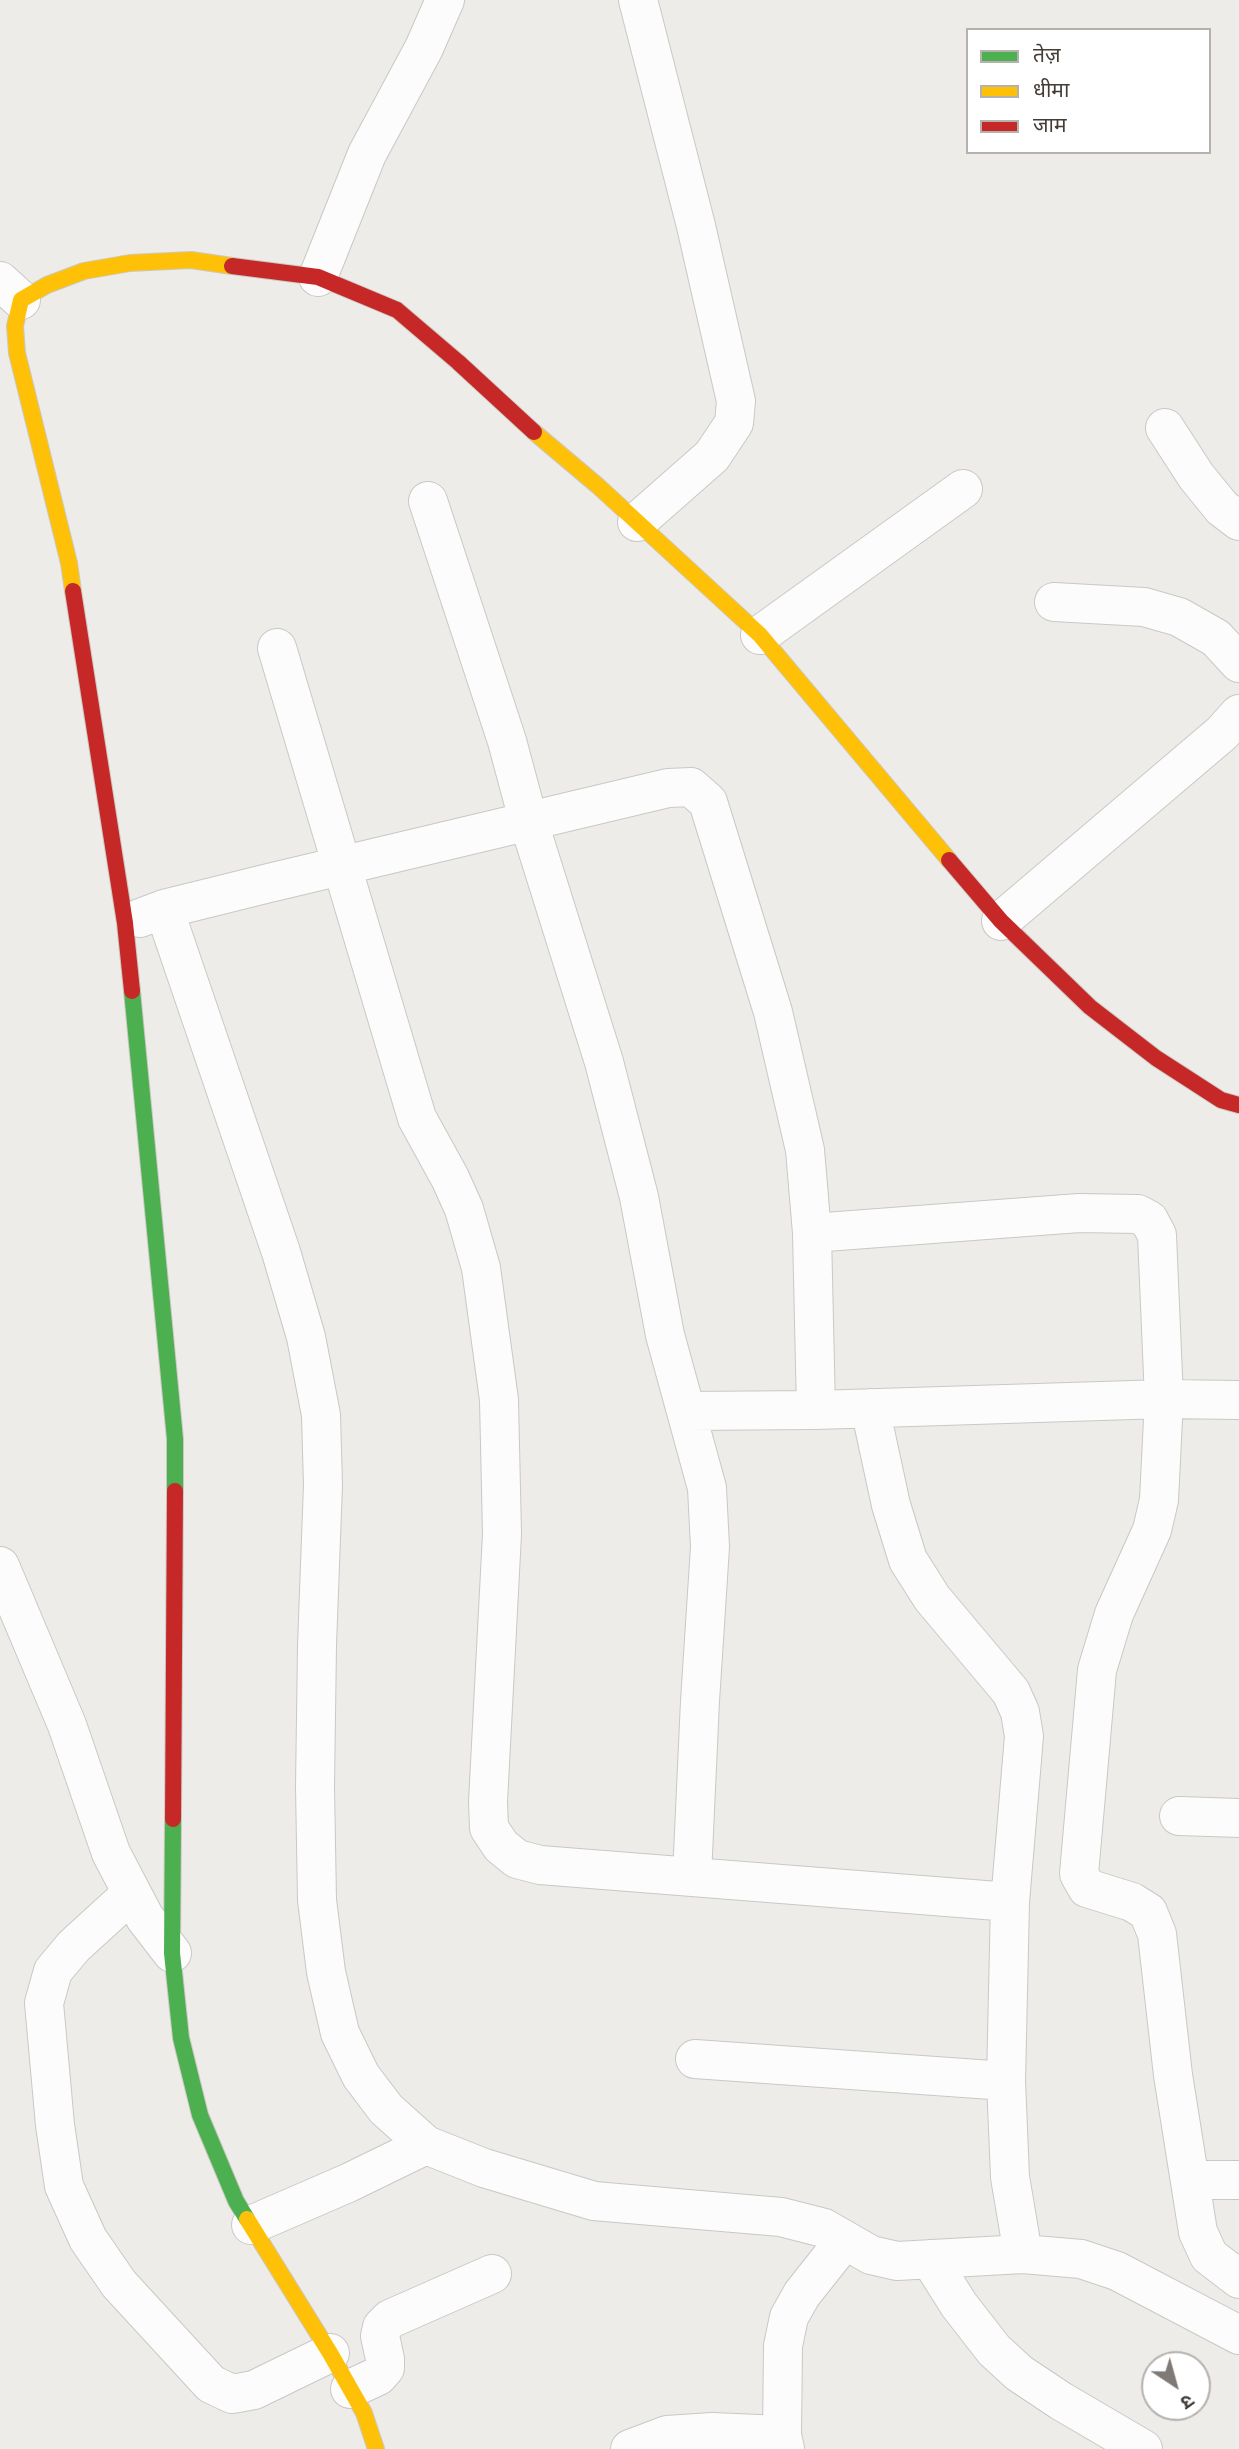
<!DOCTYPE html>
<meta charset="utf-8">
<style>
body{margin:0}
#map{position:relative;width:1239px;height:2449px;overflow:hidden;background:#eeece9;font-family:"Fira Sans Condensed","Noto Sans Devanagari",sans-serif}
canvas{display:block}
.legend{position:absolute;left:966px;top:28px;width:245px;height:126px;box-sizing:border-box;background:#fff;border:2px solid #b4b1af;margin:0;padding:9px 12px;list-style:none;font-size:21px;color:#433d36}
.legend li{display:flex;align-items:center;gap:14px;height:35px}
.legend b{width:35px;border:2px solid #b4b1af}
.north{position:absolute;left:1141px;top:2351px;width:70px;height:70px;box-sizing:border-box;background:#fff;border:2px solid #b4b1af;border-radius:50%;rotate:144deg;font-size:19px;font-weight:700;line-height:28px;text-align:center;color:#433d36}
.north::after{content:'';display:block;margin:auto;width:24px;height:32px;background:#7f7a75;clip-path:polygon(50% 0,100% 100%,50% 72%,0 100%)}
</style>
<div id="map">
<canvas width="1239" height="2449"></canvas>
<ul class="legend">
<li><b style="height:9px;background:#4caf50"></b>तेज़</li>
<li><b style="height:9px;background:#ffc107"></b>धीमा</li>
<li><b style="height:9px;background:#c62828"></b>जाम</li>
</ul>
<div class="north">उ</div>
</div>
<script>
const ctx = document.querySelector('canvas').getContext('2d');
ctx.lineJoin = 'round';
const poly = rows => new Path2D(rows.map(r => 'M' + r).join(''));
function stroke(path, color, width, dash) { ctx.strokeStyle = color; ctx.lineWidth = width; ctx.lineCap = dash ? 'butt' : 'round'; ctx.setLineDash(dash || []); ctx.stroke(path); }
const street = poly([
 [318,277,367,154,424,48,445,0],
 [0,281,21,300],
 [1165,428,1196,476,1222,508,1239,521],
 [428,501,507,741,529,823,604,1062,639,1197,665,1335,707,1488,710,1547,700,1701,692,1876],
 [637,522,712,456,734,423,736,401,696,226,638,0],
 [1054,602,1144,607,1179,617,1216,638,1239,663],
 [760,635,963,489],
 [277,648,417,1118,450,1178,464,1209,481,1268,499,1400,502,1534,488,1802,489,1828,501,1846,517,1859,540,1865,1010,1902],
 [164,909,281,1252,306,1337,321,1415,323,1485,317,1645,315,1787,317,1900,326,1972,340,2033,361,2076,386,2109,426,2145,484,2168,594,2201,781,2217,824,2228,871,2255,897,2261,1023,2254,1081,2259,1117,2271,1239,2335],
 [140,918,164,909,269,883,668,788,691,787,708,802,773,1012,805,1150,812,1233,816,1410],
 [1001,921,1222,733,1239,714],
 [812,1233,1079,1213,1138,1214,1149,1220,1157,1235,1164,1399,1159,1500,1152,1530,1114,1614,1097,1670,1079,1874,1087,1888,1132,1902,1148,1912,1157,1934,1173,2075,1198,2232,1209,2256,1239,2279],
 [870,1408,891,1505,908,1560,932,1598,1011,1692,1020,1712,1024,1736,1010,1902,1006,2081,1010,2177,1023,2254],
 [686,1411,816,1410,1164,1399,1239,1400],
 [0,1566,67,1725,111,1853,145,1918,172,1953],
 [1179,1816,1239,1818],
 [131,1894,74,1946,53,1971,44,2003,55,2125,64,2186,88,2239,119,2284,211,2384,232,2394,254,2390,330,2353],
 [695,2059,1006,2081],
 [1191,2180,1239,2180],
 [251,2225,348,2183,426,2145],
 [930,2259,959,2305,994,2350,1019,2373,1061,2401,1143,2449],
 [350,2389,378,2376,385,2368,385,2359,380,2336,382,2327,390,2319,492,2274],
 [630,2449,667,2435,712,2432,782,2435],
 [785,2449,782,2435,783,2346,789,2317,802,2294,844,2241]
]);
const fast = poly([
 [132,991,175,1439,175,1491],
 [173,1819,172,1953,181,2038,200,2115,236,2201,247,2219]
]);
const slow = poly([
 [534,432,598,486,760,635,949,860],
 [73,591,69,563,17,353,15,326,21,300,47,285,84,271,130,263,191,260,232,266],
 [247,2219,330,2353,364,2413,376,2449]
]);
const jam = poly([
 [232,266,318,277,397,310,458,362,534,432],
 [73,591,125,923,132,991],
 [949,860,1001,921,1090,1007,1156,1058,1221,1100,1239,1105],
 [173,1819,175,1491]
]);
stroke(street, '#cac8c5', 40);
stroke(fast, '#ccc8c1', 18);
stroke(slow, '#ccc8c1', 18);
stroke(jam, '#ccc8c1', 18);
stroke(street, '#fcfcfc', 38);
stroke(fast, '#4caf50', 16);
stroke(slow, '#ffc107', 16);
stroke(jam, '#c62828', 16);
</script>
